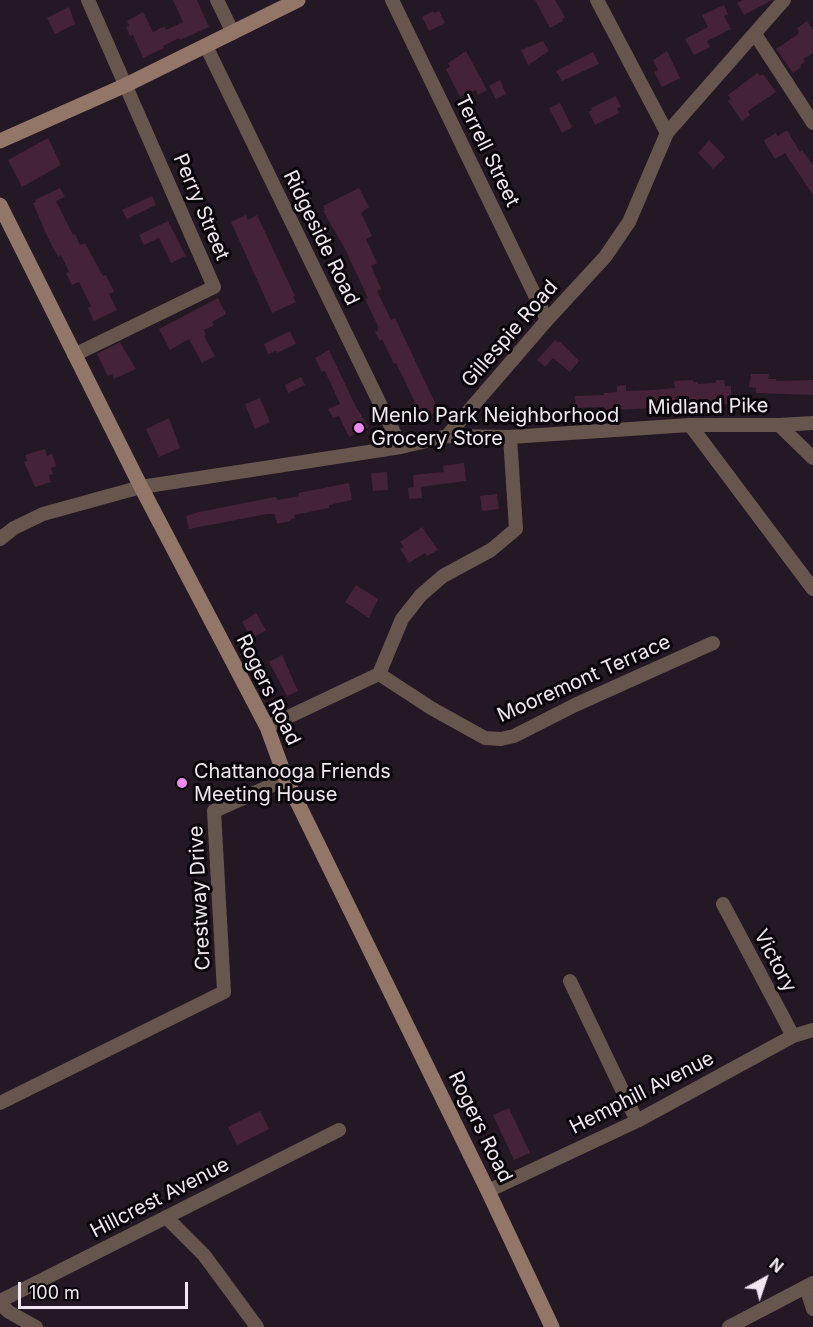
<!DOCTYPE html>
<style>
body{margin:0}
#map{position:relative;width:813px;height:1327px;overflow:hidden;background:#241825;font-family:Inter,sans-serif}
canvas{display:block}
.north{position:absolute;left:735px;top:1249px;width:60px;height:60px;-webkit-text-stroke:4px #0a050a;paint-order:stroke;rotate:40deg;font-size:16px;font-weight:700;line-height:24px;text-align:center;color:#f0e7f1}
.north::after{content:'';display:block;margin:auto;width:21px;height:27px;background:#f0e7f1;clip-path:polygon(50% 0,100% 100%,50% 72%,0 100%)}
.scale{position:absolute;left:18px;top:1282px;width:170px;height:27px;box-sizing:border-box;border:3px solid #f0e7f1;border-top:0;padding-left:8px;font-size:18px;line-height:21px;white-space:nowrap;color:#f0e7f1;-webkit-text-stroke:4px #0a050a;paint-order:stroke}
</style>
<div id="map">
<canvas width="813" height="1327"></canvas>
<div class="north">N</div>
<div class="scale">100 m</div>
</div>
<script>
const ctx = document.querySelector('canvas').getContext('2d');
ctx.lineJoin = 'round';
function paint(path, color) { ctx.fillStyle = color; ctx.fill(path, 'evenodd'); }
const poly = rows => new Path2D(rows.map(r => 'M' + r).join(''));
function stroke(path, color, width, dash) { ctx.strokeStyle = color; ctx.lineWidth = width; ctx.lineCap = dash ? 'butt' : 'round'; ctx.setLineDash(dash || []); ctx.stroke(path); }
function write(font, color, halo, rows, align = 'center') {
  ctx.font = font + ' Inter,sans-serif'; ctx.lineWidth = 6; ctx.setLineDash([]); ctx.textBaseline = 'middle'; ctx.strokeStyle = halo; ctx.fillStyle = color; for (const [text, x, y, turn = 0] of rows) {
    ctx.save(); ctx.translate(x, y); ctx.rotate((+turn || 0) * Math.PI / 180); ctx.textAlign = isNaN(turn) ? turn : align; if (halo) ctx.strokeText(text, 0, 0); ctx.fillText(text, 0, 0); ctx.restore();
  }
}
paint(poly([
 [173,0,197,0,209,27,180,40,179,38,163,46,164,48,143,58,133,35,130,36,126,27,129,26,127,21,143,12,153,32,165,26,166,30,183,22],
 [535,0,555,0,565,17,562,19,563,21,550,28],
 [743,0,772,0,744,15,737,3],
 [724,5,728,14,724,16,731,29,707,41,710,47,694,55,685,39,708,27,702,15],
 [69,7,75,24,55,34,47,18],
 [433,11,434,13,439,11,445,23,429,31,422,17],
 [807,21,813,30,813,53,803,59,805,61,800,65,801,67,793,73,776,49,797,35,799,32,797,28],
 [543,41,549,51,528,65,521,50],
 [466,51,487,90,478,95,476,90,460,97,446,69,450,67,448,63],
 [667,51,680,78,662,87,654,72,658,70,653,60],
 [593,52,599,64,562,81,556,71],
 [757,73,760,76,763,74,776,92,748,111,750,115,742,121,728,101,731,99,728,95],
 [500,80,506,94,496,99,489,86],
 [616,96,621,107,617,108,619,113,595,125,589,112,592,110,591,108],
 [560,103,572,127,562,133,549,108],
 [787,130,800,152,802,150,813,165,813,195,785,153,775,159,765,143,764,140,776,133,778,136],
 [48,138,61,165,22,187,8,160],
 [709,140,725,157,713,169,698,153],
 [60,188,65,197,56,201,73,235,75,234,80,245,85,243,103,276,106,275,114,292,109,294,117,310,94,321,88,308,91,306,79,282,72,285,66,273,69,272,61,255,58,257,48,238,33,203,36,202,35,200],
 [359,188,369,207,361,213,372,236,366,239,377,263,371,266,381,289,377,291,391,320,395,318,436,405,434,408,436,412,423,419,396,363,394,364,382,339,380,341,375,332,378,330,378,326,365,299,368,298,345,249,323,211,325,210,323,206],
 [152,196,156,205,127,219,122,210],
 [246,215,248,220,257,215,295,296,293,297,296,302,272,313,231,222],
 [168,221,186,256,171,263,159,238,144,245,139,235],
 [218,298,226,314,212,322,214,325,204,330,206,335,204,336,215,356,202,363,189,339,170,350,159,329],
 [290,331,296,344,277,353,276,351,268,354,264,344],
 [555,340,558,343,559,341,579,361,570,372,553,358,545,367,537,360],
 [120,342,136,369,114,379,112,374,108,376,97,354],
 [329,350,356,407,369,427,349,437,339,416,333,418,328,409,340,404,325,371,322,372,315,358],
 [751,374,769,374,768,379,776,379,776,381,813,380,813,395,756,393,756,388,749,387],
 [301,377,305,385,288,393,285,385],
 [693,380,693,382,698,382,698,384,716,383,716,380,724,380,725,386,731,386,731,404,615,410,604,410,604,407,576,408,575,396,604,395,604,393,617,392,617,386,626,385,626,391,653,390,675,388,674,381],
 [260,398,270,422,255,429,245,404],
 [169,418,180,448,159,457,146,429],
 [45,449,47,456,52,454,56,466,51,468,53,474,49,475,51,482,35,487,24,462,27,461,25,455],
 [464,463,466,481,421,487,422,498,409,499,408,488,414,487,413,475,444,472,443,466],
 [387,472,388,490,373,491,371,473],
 [349,483,352,500,329,505,329,508,294,515,295,518,290,520,290,521,277,524,275,514,267,514,189,529,186,516,199,512,275,497,278,500,299,496,298,493],
 [497,494,499,509,482,511,480,496],
 [422,527,438,550,427,556,425,553,409,563,400,549,404,547,400,542],
 [356,585,378,599,369,618,345,602],
 [256,613,266,630,252,639,242,622],
 [282,655,298,691,287,696,269,662],
 [509,1108,530,1153,514,1160,493,1115],
 [260,1111,269,1129,237,1145,228,1127]
]), '#442238');
stroke(poly([
 [217,0,233,33],
 [392,0,547,320],
 [597,0,667,133],
 [755,34,813,123],
 [206,46,401,447],
 [74,355,214,287,88,0],
 [690,425,813,589],
 [779,425,813,458],
 [447,436,547,320,605,257,629,222,667,133,784,0],
 [0,539,14,528,43,514,141,487,401,447,447,436,510,437,690,425,779,425,813,423],
 [379,674,431,708,485,738,501,739,514,736,575,705,713,643],
 [267,727,379,674,402,619,421,595,443,576,491,550,516,529,510,437],
 [723,904,793,1036],
 [570,981,637,1121],
 [0,1103,224,992,214,811,286,779],
 [488,1191,637,1121,793,1036,813,1030],
 [166,1217,204,1255,257,1327],
 [806,1287,813,1309],
 [0,1301,339,1130],
 [0,1304,9,1312,36,1327],
 [729,1327,813,1283]
]), '#67564d', 14);
stroke(poly([
 [0,141,126,85,298,0],
 [0,205,141,487,267,727,286,779,488,1191,552,1327]
]), '#927668', 15);
for (const [x, y, r, color] of [
 [359,428,6,"#ef8bf6"],
 [182,783,6,"#ef8bf6"]
]) { const dot = new Path2D(); dot.arc(x, y, r, 0, 2 * Math.PI); ctx.fillStyle = color; ctx.fill(dot); stroke(dot, '#0a050a', 2); }
write('20px', '#f0e7f1', '#0a050a', [
 ["Terrell Street",487,151,64],
 ["Perry Street",201,207,67],
 ["Ridgeside Road",321,238,64],
 ["Gillespie Road",510,334,-49],
 ["Midland Pike",708,407,-1],
 ["Mooremont Terrace",584,679,-24],
 ["Rogers Road",268,690,64],
 ["Crestway Drive",200,898,-93],
 ["Victory",775,961,62],
 ["Hemphill Avenue",642,1093,-27],
 ["Rogers Road",480,1127,64],
 ["Hillcrest Avenue",160,1198,-27]
]);
write('20px', '#f0e7f1', '#0a050a', [
 ["Menlo Park Neighborhood",371,416],
 ["Grocery Store",371,439],
 ["Chattanooga Friends",194,772],
 ["Meeting House",194,795]
], 'left');
</script>
